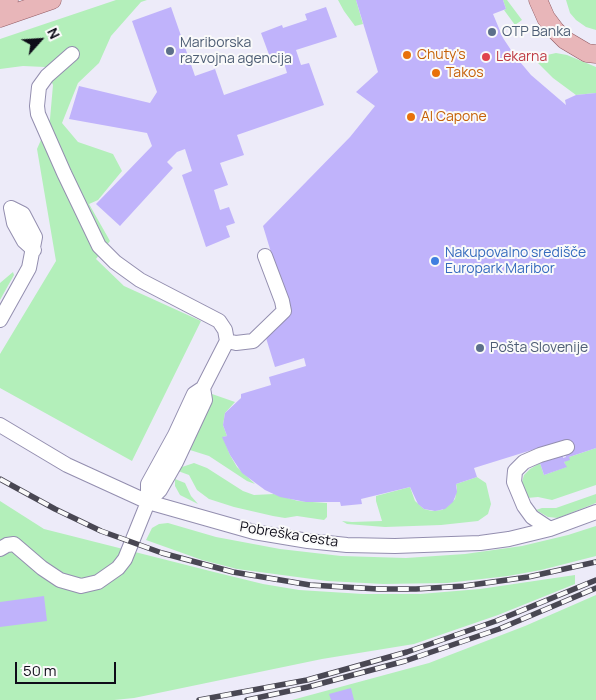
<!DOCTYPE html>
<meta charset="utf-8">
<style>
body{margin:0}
#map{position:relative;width:596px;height:700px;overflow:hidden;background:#edebf9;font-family:Manrope,sans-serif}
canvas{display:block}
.north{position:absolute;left:15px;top:15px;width:50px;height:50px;-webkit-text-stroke:4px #fafafa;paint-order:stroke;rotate:64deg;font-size:14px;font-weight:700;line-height:20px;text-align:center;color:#0e0c18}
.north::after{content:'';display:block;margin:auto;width:18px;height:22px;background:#0e0c18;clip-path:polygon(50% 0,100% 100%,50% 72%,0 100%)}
.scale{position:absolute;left:15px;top:662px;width:101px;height:22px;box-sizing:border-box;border:2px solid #0e0c18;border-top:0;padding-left:6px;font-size:15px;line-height:18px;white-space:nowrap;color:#0e0c18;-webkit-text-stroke:4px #fafafa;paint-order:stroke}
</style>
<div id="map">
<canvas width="596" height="700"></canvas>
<div class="north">N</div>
<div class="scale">50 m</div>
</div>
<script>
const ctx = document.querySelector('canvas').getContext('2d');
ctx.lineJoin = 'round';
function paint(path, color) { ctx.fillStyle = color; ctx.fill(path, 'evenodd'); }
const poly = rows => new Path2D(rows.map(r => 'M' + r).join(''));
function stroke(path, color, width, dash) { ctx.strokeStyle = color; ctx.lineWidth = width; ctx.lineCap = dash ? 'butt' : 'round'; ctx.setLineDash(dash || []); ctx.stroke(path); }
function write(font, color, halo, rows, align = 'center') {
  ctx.font = font + ' Manrope,sans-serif'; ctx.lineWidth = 4; ctx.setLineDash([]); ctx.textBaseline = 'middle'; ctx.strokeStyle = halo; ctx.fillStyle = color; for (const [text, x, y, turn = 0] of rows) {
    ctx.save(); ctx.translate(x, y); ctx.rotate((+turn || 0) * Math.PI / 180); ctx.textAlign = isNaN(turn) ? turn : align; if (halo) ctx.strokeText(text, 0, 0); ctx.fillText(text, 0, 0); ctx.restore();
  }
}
paint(poly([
 [116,0,147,0,141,2,111,36,99,63,78,83,62,123,78,142,113,154,122,171,98,200,89,204,110,241,96,259,124,286,201,321,132,461,0,388,0,354,56,261,37,149,50,119,53,85,45,67,23,66,0,69,0,39],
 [338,0,356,0,363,24,355,26,344,11],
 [503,0,507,0,522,20,515,25,504,10,506,9],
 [566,0,596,0,596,30,586,27,576,20,570,13],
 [556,53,567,55,596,67,596,93,576,95,553,78,537,62,547,55],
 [13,272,14,275,0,300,0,283],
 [212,394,235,402,225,413,223,425,227,436,223,437,230,455,237,467,255,484,247,481,209,456,190,450,189,447,210,396],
 [596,448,596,485,552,500,538,497,527,498,522,488,522,482,524,475,530,469,540,463,544,475,566,467,564,462,569,457],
 [194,463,207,468,243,491,254,495,274,494,298,501,327,503,327,517,324,520,297,516,285,518,273,516,234,507,209,499,197,490,189,475,178,471,182,467],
 [477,477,486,483,491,504,488,514,478,521,441,525,385,527,347,524,342,521,352,522,382,521,376,501,376,496,410,487,415,501,424,509,432,511,442,510,450,504,455,499,457,488,456,484],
 [175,479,185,483,191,496,198,504,180,495,175,486],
 [596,494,596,503,558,518,548,517,536,510,542,508,556,508],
 [0,501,44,529,214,572,263,584,299,590,363,594,420,594,480,589,575,575,575,584,498,615,414,644,322,659,134,698,114,700,0,700],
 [168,523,216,537,280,549,341,556,406,558,465,554,522,546,568,535,596,526,596,556,541,570,508,576,447,583,383,584,327,581,237,569,202,560,146,540,152,528,159,524],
 [596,595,596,700,292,700,429,663,525,626]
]), '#b3efba');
paint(poly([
 [356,0,503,0,506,9,493,14,503,38,515,56,531,75,566,105,565,100,576,95,596,93,596,448,569,457,570,460,564,462,567,467,544,475,540,463,563,456,563,458,566,457,564,452,568,451,564,440,474,468,477,477,456,484,457,492,453,502,445,509,435,511,424,509,418,504,410,487,361,499,362,504,341,506,340,502,306,502,280,497,265,490,242,473,230,455,222,437,227,436,223,425,225,413,241,398,241,394,271,385,269,377,306,366,304,358,275,367,262,325,282,301,284,295,263,226,350,137,375,106,356,92,378,72],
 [171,7,195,76,215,69,224,95,287,73,282,56,271,60,261,33,282,25,283,28,307,20,305,14,326,7,337,37,296,50,301,65,309,63,324,105,237,135,244,155,220,163,228,185,214,190,220,210,229,207,235,223,226,226,230,237,206,247,182,175,192,171,185,149,177,152,167,162,173,168,120,226,96,204,152,146,147,133,69,119,79,86,150,103,157,92,132,21],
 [44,596,47,621,0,627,0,602],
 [351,688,354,700,331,700,329,694]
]), '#c0b3fb');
const minor = poly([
 [11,208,14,223,24,241,34,250],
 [0,320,29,268,35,237,23,214,11,208],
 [227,341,236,343,253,341,284,311,282,301,265,256],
 [0,425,67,465,148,502,254,532,308,541,347,545,395,546,480,543,509,539,550,529,596,512],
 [148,502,160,490,176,462,205,400,203,388],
 [550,529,532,517,524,506,514,482,515,471,524,462,540,455,567,447],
 [0,549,7,545,14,544,42,568,60,580,81,586,98,582,118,568,125,559,148,502,148,484,175,435,194,394,203,388,227,341,225,330,219,321,140,280,115,262,99,246,64,173,38,114,37,106,39,87,47,76,72,54]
]);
const major = poly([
 [538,0,546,18,555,30,565,40,587,53,596,54],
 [0,3,9,0],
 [0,18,52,0]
]);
stroke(minor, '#938eaf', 16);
stroke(major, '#925b63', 19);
stroke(minor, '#fff', 14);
stroke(major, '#e8b6b9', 18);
const rail = poly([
 [0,479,55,509,101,531,162,553,233,572,310,585,378,589,416,589,464,586,528,577,596,562],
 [199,700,307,680,407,652,496,621,596,580],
 [247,700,308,687,405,661,499,629,596,588]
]);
stroke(rail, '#494753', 5.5);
stroke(rail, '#fafafa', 4, [11]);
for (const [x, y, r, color] of [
 [492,32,5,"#5c6f8a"],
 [170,51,5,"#5c6f8a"],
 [407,55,5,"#e8710a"],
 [486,57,5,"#e0444e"],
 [436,73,5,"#e8710a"],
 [411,117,5,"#e8710a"],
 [435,261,5,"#3f7fe0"],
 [480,348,5,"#5c6f8a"]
]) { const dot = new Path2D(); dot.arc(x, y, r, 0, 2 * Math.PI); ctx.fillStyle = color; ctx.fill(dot); stroke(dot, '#fafafa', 2); }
write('14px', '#4e5e75', '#fafafa', [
 ["OTP Banka",502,32],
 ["Mariborska",180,43],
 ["razvojna agencija",180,59],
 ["Pošta Slovenije",490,348]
], 'left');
write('14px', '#c56008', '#fafafa', [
 ["Chuty's",417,55],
 ["Takos",446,73],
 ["Al Capone",421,117]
], 'left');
write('14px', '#be3a42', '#fafafa', [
 ["Lekarna",496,57]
], 'left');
write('14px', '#366cbe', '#fafafa', [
 ["Nakupovalno središče",445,253],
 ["Europark Maribor",445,269]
], 'left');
write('14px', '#0e0c18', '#fafafa', [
 ["Pobreška cesta",289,535,9]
]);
</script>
